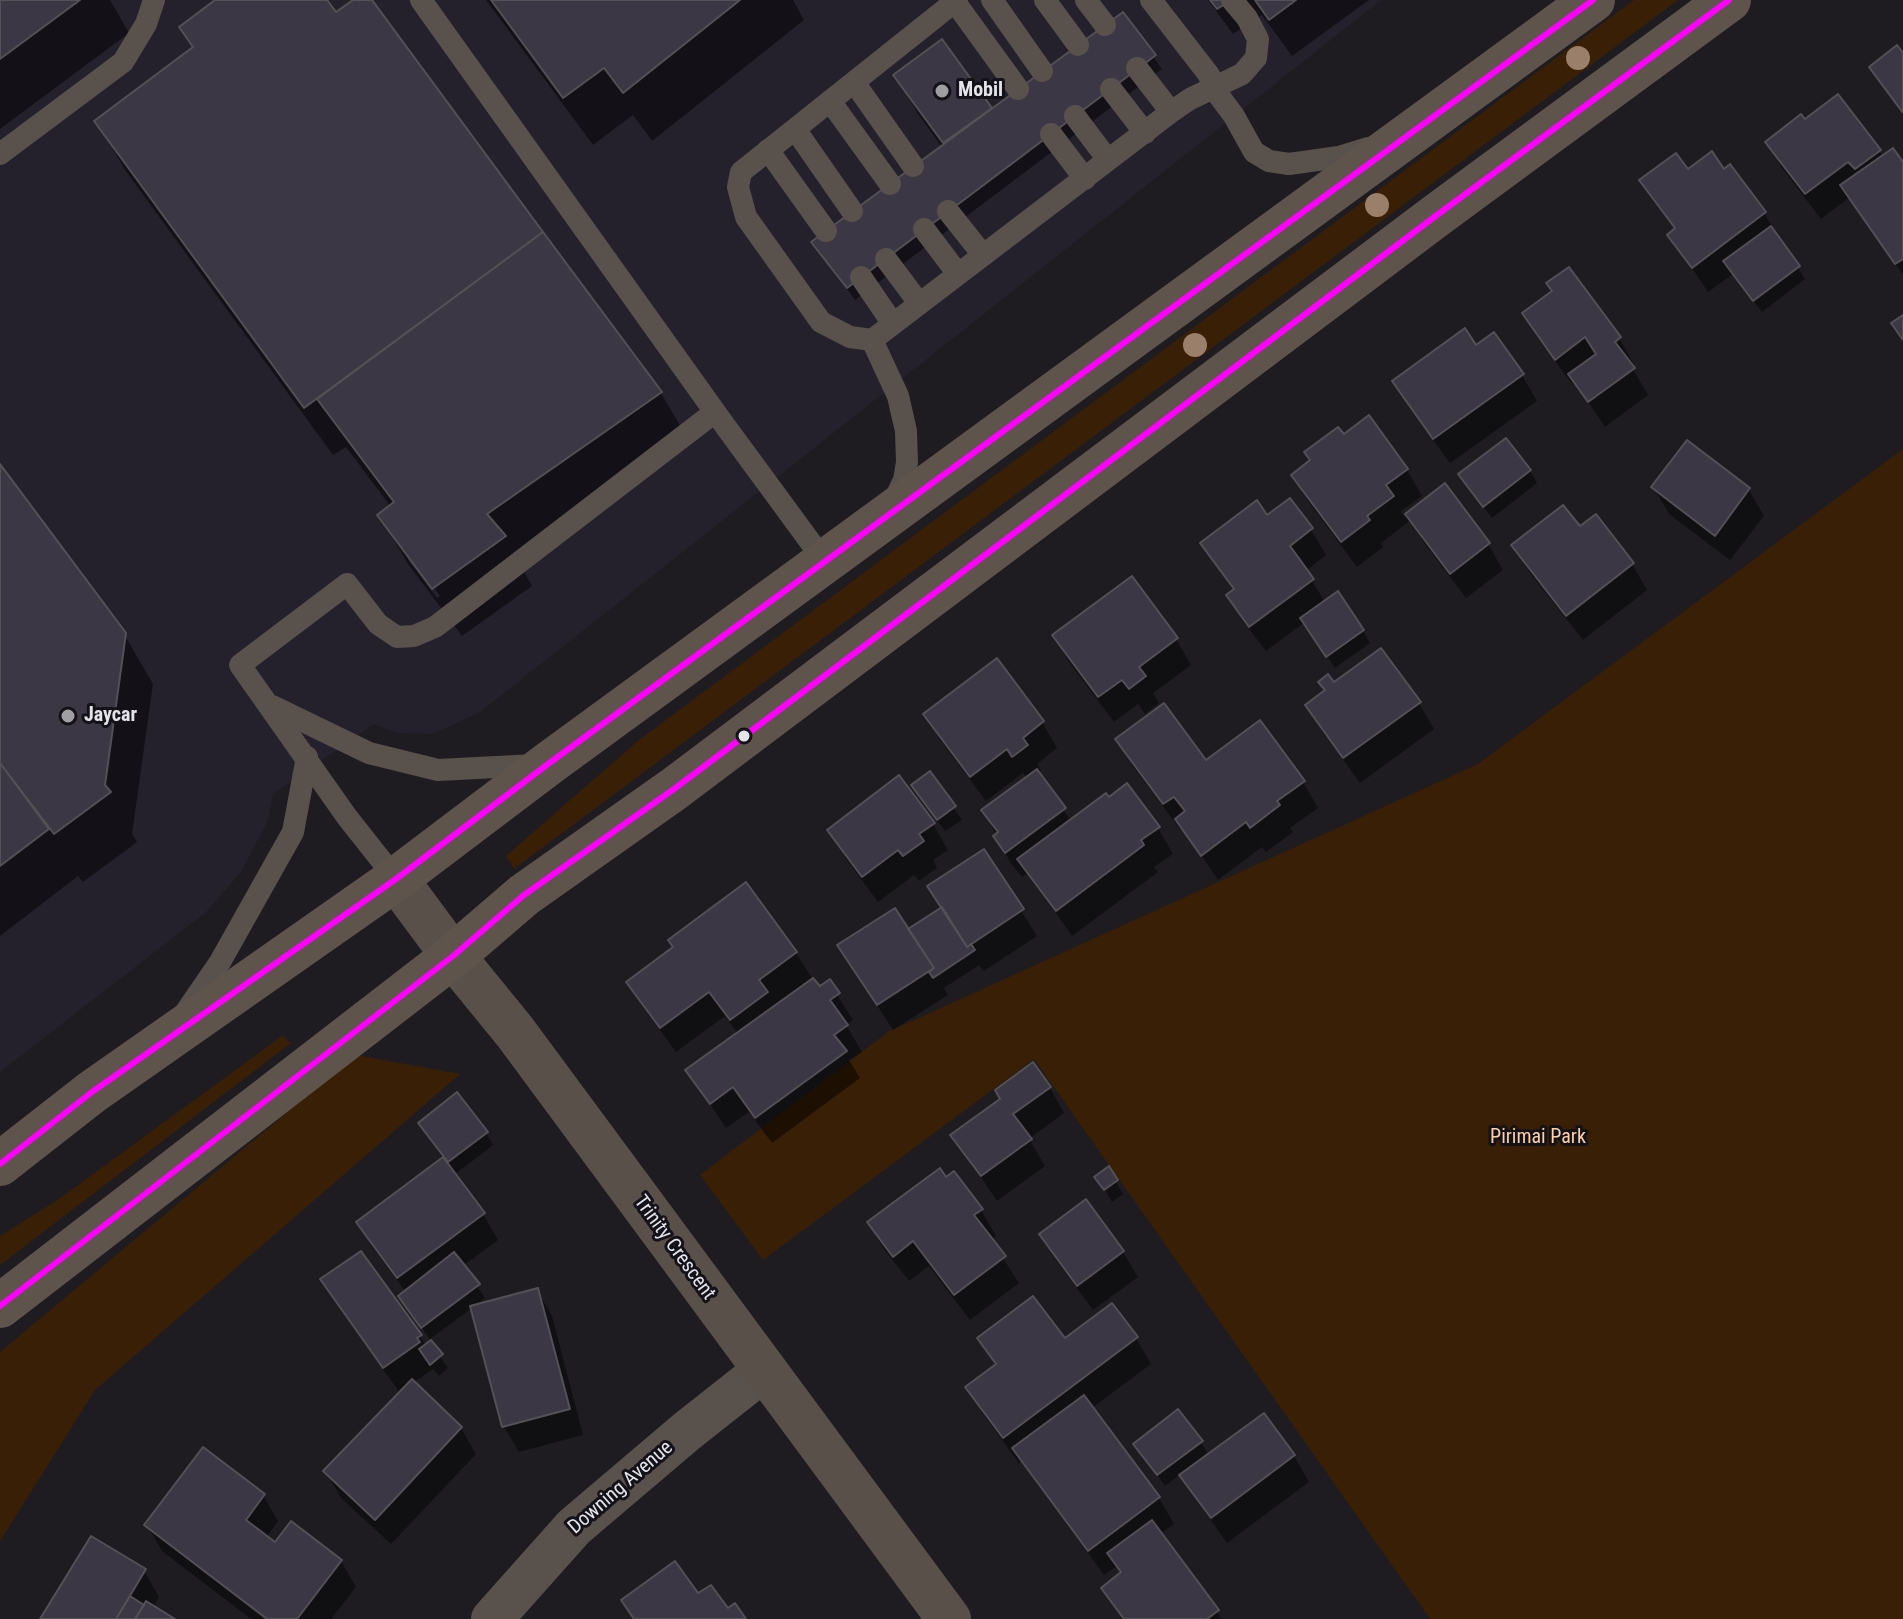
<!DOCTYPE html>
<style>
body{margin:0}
canvas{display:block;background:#1e1c21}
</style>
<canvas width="1903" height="1619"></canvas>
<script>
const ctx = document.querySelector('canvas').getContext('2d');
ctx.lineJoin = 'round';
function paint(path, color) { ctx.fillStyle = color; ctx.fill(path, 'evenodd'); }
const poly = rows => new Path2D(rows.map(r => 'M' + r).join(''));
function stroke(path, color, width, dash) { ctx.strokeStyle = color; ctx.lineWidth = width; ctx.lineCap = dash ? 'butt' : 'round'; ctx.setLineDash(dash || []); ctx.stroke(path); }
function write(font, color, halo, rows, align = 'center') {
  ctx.font = font + ' "Roboto Condensed",sans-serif'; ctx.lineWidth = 6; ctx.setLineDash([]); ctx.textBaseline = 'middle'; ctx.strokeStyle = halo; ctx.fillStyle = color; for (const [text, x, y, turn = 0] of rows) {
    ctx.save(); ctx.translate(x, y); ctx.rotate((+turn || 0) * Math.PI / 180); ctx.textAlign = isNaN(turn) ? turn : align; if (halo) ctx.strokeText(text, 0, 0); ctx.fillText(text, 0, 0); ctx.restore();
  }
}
paint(poly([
 [0,0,1381,0,480,712,433,734,397,733,374,724,273,794,268,820,241,872,206,912,0,1072]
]), '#24212c');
paint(poly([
 [1634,0,1678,0,514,869,506,856,639,740],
 [1903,449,1903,1619,1430,1619,1034,1059,763,1260,700,1175,888,1032,1478,764],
 [282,1036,291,1043,0,1265,0,1236,59,1199],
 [356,1055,460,1074,95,1390,0,1541,0,1352]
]), '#381f06');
paint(poly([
 [0,0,110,0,129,33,0,129],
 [218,0,324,0,335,14,357,0,370,0,661,393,689,441,518,561,532,586,462,636,408,564,380,516,391,507,346,447,333,455,125,170,97,121,194,49,181,27],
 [408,559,413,559,440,596,437,598],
 [486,0,793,0,804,20,652,141,633,115,593,145],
 [1208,0,1369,0,1292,56,1262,15,1233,34],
 [1122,14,1162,69,855,300,813,242,942,147,918,114,896,76,941,42,991,111],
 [1903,57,1903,116,1871,67],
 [1805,122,1879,151,1883,157,1903,166,1903,275,1850,197,1821,219,1782,168,1768,142],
 [1724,171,1764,213,1805,279,1762,312,1733,274,1708,292,1670,235,1683,235,1659,204,1655,204,1642,181,1688,172],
 [1553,292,1619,338,1634,364,1631,366,1648,395,1605,427,1575,382,1572,384,1539,339,1524,314],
 [1476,348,1522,375,1537,401,1450,463,1409,407,1394,382],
 [1343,437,1407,470,1422,496,1401,511,1404,517,1445,486,1488,544,1503,570,1466,598,1422,540,1411,520,1381,543,1383,547,1357,567,1308,501,1293,475],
 [1688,443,1749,490,1764,516,1730,560,1669,514,1654,488],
 [0,467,124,634,153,684,132,834,137,842,83,882,78,876,0,936],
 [1530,471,1537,483,1492,518,1468,487],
 [1290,501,1311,530,1326,555,1306,571,1325,602,1363,631,1370,643,1335,668,1305,622,1266,651,1243,621,1228,596,1234,592,1203,543,1267,518],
 [1580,529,1632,564,1647,590,1583,640,1529,572,1514,546],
 [1054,636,1176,639,1191,665,1153,693,1159,703,1145,714,1138,704,1114,722,1069,662],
 [1334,685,1419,703,1434,729,1360,783,1322,731,1307,705],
 [925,714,1042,722,1057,748,1037,764,1041,771,1038,773,1071,821,1158,828,1173,854,1154,867,1158,872,1072,936,1028,873,1022,877,1010,862,984,811,1027,779,1023,773,986,801,940,740],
 [1117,739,1206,763,1303,782,1318,808,1290,828,1293,832,1266,852,1262,847,1218,880,1182,827,1180,829,1132,765],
 [930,774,962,820,945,831,921,798],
 [933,824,948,850,933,860,937,868,919,881,914,875,878,902,844,856,829,831],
 [984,852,1037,936,984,971,979,965,944,988,948,995,893,1030,855,971,943,909],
 [796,953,819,989,829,982,853,1020,846,1025,862,1052,849,1060,860,1078,772,1143,749,1112,726,1128,688,1071,738,1034,725,1016,676,1052,644,1008,629,982],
 [1050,1088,1064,1113,1029,1139,1045,1166,997,1201,953,1136],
 [420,1123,486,1133,493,1145,454,1175,483,1214,498,1240,463,1266,485,1298,474,1307,537,1290,552,1316,583,1435,519,1452,504,1427,472,1308,430,1339,408,1309,406,1292,373,1248,358,1222,445,1158],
 [1108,1169,1123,1194,1112,1202,1097,1177],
 [946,1179,981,1210,996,1236,991,1240,1019,1283,970,1320,929,1266,909,1281,884,1249,869,1223],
 [1041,1235,1123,1252,1138,1277,1093,1310,1056,1260],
 [323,1280,420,1336,426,1346,430,1343,448,1368,439,1376,433,1369,413,1383,461,1428,476,1454,391,1544,341,1498,326,1472,400,1393,338,1306],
 [979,1338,1064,1341,1136,1338,1151,1364,1092,1408,1159,1498,1174,1524,1160,1534,1222,1619,1122,1619,1103,1588,1122,1575,1117,1566,1104,1575,1021,1461,1019,1463,983,1414,968,1388,996,1367],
 [1264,1416,1294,1456,1309,1482,1227,1543,1197,1501,1181,1474,1165,1486,1136,1445,1201,1442,1209,1456],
 [263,1495,278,1521,266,1538,276,1545,341,1561,356,1587,331,1619,251,1619,162,1551,147,1525],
 [144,1571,159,1597,153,1607,171,1619,42,1619]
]), '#0007');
const building = poly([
 [0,0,80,0,0,59,0,0],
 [215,0,327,0,336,12,353,0,372,0,543,232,304,408,94,121,193,47,179,27,215,0],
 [491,0,740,0,623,93,604,68,563,98,491,0],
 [1210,0,1232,0,1217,9,1210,0],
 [1255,0,1296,0,1269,20,1255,0],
 [1123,12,1156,55,847,288,811,242,1123,12],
 [942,39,992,108,943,143,893,75,942,39],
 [1897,45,1903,53,1903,113,1869,67,1897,45],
 [1838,94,1881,150,1855,169,1848,162,1805,194,1765,142,1801,114,1805,119,1838,94],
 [1893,148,1903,162,1903,259,1895,264,1840,185,1893,148],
 [1712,151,1724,169,1730,164,1766,212,1692,268,1667,235,1675,228,1639,180,1676,153,1688,169,1712,151],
 [1771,226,1800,266,1753,301,1723,261,1771,226],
 [543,232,662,392,487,514,506,536,432,589,377,515,394,502,317,399,543,232],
 [1569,267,1621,337,1615,342,1635,368,1588,402,1568,374,1596,354,1585,337,1555,360,1522,313,1552,291,1546,283,1569,267],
 [1903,315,1903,340,1891,323,1903,315],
 [1465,328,1476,345,1494,332,1524,374,1433,439,1392,381,1465,328],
 [1369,415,1408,469,1386,485,1394,496,1367,516,1370,520,1341,542,1291,475,1310,460,1304,452,1338,427,1344,434,1369,415],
 [1506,438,1531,470,1483,507,1458,474,1506,438],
 [1687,440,1750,488,1715,536,1651,487,1687,440],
 [0,464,126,633,105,785,111,792,54,834,0,763,0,464],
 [1445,483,1490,543,1450,574,1405,514,1445,483],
 [1290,498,1313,528,1290,546,1314,579,1249,627,1226,595,1234,589,1200,543,1257,500,1267,515,1290,498],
 [1563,505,1580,526,1596,514,1634,563,1566,616,1511,545,1563,505],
 [1132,576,1178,638,1139,667,1146,676,1129,689,1122,680,1098,697,1052,635,1132,576],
 [1338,591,1364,630,1326,657,1300,618,1338,591],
 [1381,648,1421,702,1343,758,1305,705,1325,690,1318,682,1328,674,1334,682,1381,648],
 [997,658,1044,721,1023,738,1028,745,1012,757,1007,749,970,777,923,714,997,658],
 [1164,703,1206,760,1260,720,1305,781,1277,801,1280,805,1250,828,1246,822,1201,856,1175,819,1185,811,1174,797,1163,804,1115,739,1164,703],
 [0,763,49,829,0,866,0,763],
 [1037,769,1066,808,1005,853,993,836,998,832,981,810,1037,769],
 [930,771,956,806,937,820,911,785,930,771],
 [899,775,935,823,919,834,924,841,903,856,898,850,862,877,827,830,899,775],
 [1127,783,1160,827,1141,840,1144,845,1056,911,1017,859,1106,793,1109,797,1127,783],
 [984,849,1024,909,967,947,927,886,984,849],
 [746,882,797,952,759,980,768,992,730,1020,709,992,660,1028,626,982,673,947,668,940,746,882],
 [942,907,967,947,971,944,975,950,933,978,929,972,934,968,908,929,942,907],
 [895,908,934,968,877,1005,837,945,895,908],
 [813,978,820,986,830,979,840,993,830,1000,848,1025,834,1035,847,1051,755,1118,733,1087,710,1104,685,1070,813,978],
 [1033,1062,1051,1087,1013,1114,1032,1139,981,1176,950,1135,1000,1099,995,1090,1033,1062],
 [457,1092,488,1132,448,1162,418,1123,457,1092],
 [443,1157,485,1213,397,1278,356,1222,443,1157],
 [1109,1166,1118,1180,1104,1190,1094,1177,1109,1166],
 [940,1168,946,1177,954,1171,983,1209,974,1215,1006,1256,954,1295,913,1241,893,1257,867,1222,940,1168],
 [1086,1199,1124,1251,1077,1286,1039,1234,1086,1199],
 [361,1251,422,1335,417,1338,420,1342,383,1368,320,1279,361,1251],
 [454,1252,480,1284,421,1328,398,1296,454,1252],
 [538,1288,570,1409,502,1427,470,1306,538,1288],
 [1033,1296,1065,1338,1112,1303,1138,1337,1003,1438,965,1387,996,1364,977,1338,1033,1296],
 [431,1340,443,1354,430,1365,419,1349,431,1340],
 [412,1379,462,1427,375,1520,323,1471,412,1379],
 [1084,1395,1160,1497,1088,1551,1012,1448,1084,1395],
 [1178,1409,1203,1441,1157,1475,1133,1444,1178,1409],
 [1264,1413,1295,1455,1211,1518,1179,1475,1264,1413],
 [203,1447,265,1494,246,1520,275,1542,291,1521,342,1560,297,1619,267,1619,144,1525,203,1447],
 [1152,1520,1219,1610,1207,1619,1124,1619,1101,1588,1121,1572,1107,1553,1152,1520],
 [91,1536,146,1569,116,1619,40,1619,91,1536],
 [675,1561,698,1593,711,1585,728,1608,735,1603,746,1619,634,1619,621,1600,675,1561],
 [130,1596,144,1605,135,1619,116,1619,130,1596],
 [146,1601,175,1619,135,1619,146,1601]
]);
paint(building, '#3c3744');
stroke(building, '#535155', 2);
stroke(poly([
 [421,0,715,412],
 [957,0,741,172,738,187,746,217,821,322,850,337,872,340,1171,112,1190,99,1242,74,1256,58,1258,39,1247,18,1232,0],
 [992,0,1042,71],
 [1045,0,1078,45],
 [1086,0,1105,25],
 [1151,0,1209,75,1214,89,1234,116,1254,152,1269,161,1289,164,1339,157,1368,148],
 [955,2,1018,89],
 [1137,68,1171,112],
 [854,82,913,166],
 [1111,89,1145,133],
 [830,101,890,184],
 [1075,116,1108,160],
 [795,129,852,211],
 [1051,134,1085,179],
 [768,150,826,231],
 [0,154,123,62,146,24,154,0],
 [948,211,983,255],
 [924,229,958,274],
 [886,259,919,303],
 [861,277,893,324],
 [872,340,898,396,906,431,907,462,904,480,894,501],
 [272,706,369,753,438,770,536,765],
 [396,879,347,817,240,665,347,584,378,624,397,637,414,636,435,627,715,412,825,562],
 [185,1013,220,962,293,832,307,757]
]), '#58514c', 22);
stroke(poly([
 [492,1619,574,1527,687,1431,763,1371]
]), '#58514c', 42);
stroke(poly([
 [396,879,453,956,515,1032,949,1619]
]), '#585049', 44);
stroke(poly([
 [0,1164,92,1092,396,879,548,764,1593,0],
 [0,1306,453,956,524,895,674,789,1437,215,1729,0]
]), '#5f544b', 44);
stroke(poly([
 [0,1164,92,1092,396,879,548,764,1593,0],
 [0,1306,453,956,524,895,674,789,1437,215,1729,0]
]), '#f0f', 6);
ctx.fillStyle = '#9a7f6a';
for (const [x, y] of [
 [1578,58],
 [1377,205],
 [1195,345]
]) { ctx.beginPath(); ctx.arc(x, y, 12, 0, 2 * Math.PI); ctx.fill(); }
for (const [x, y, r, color] of [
 [942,91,8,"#9f9ea3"],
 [68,716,8,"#9f9ea3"],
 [744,736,7,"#e5e4e9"]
]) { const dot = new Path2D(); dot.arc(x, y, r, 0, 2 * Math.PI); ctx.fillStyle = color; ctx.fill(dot); stroke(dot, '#141219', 3); }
write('bold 20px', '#e5e4e9', '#141219', [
 ["Mobil",958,91],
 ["Jaycar",84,716]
], 'left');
write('20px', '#ffd0a6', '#141219', [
 ["Pirimai Park",1538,1138]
]);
write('20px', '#e5e4e9', '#141219', [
 ["Trinity Crescent",674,1248,54],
 ["Downing Avenue",621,1488,-41]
]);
</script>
